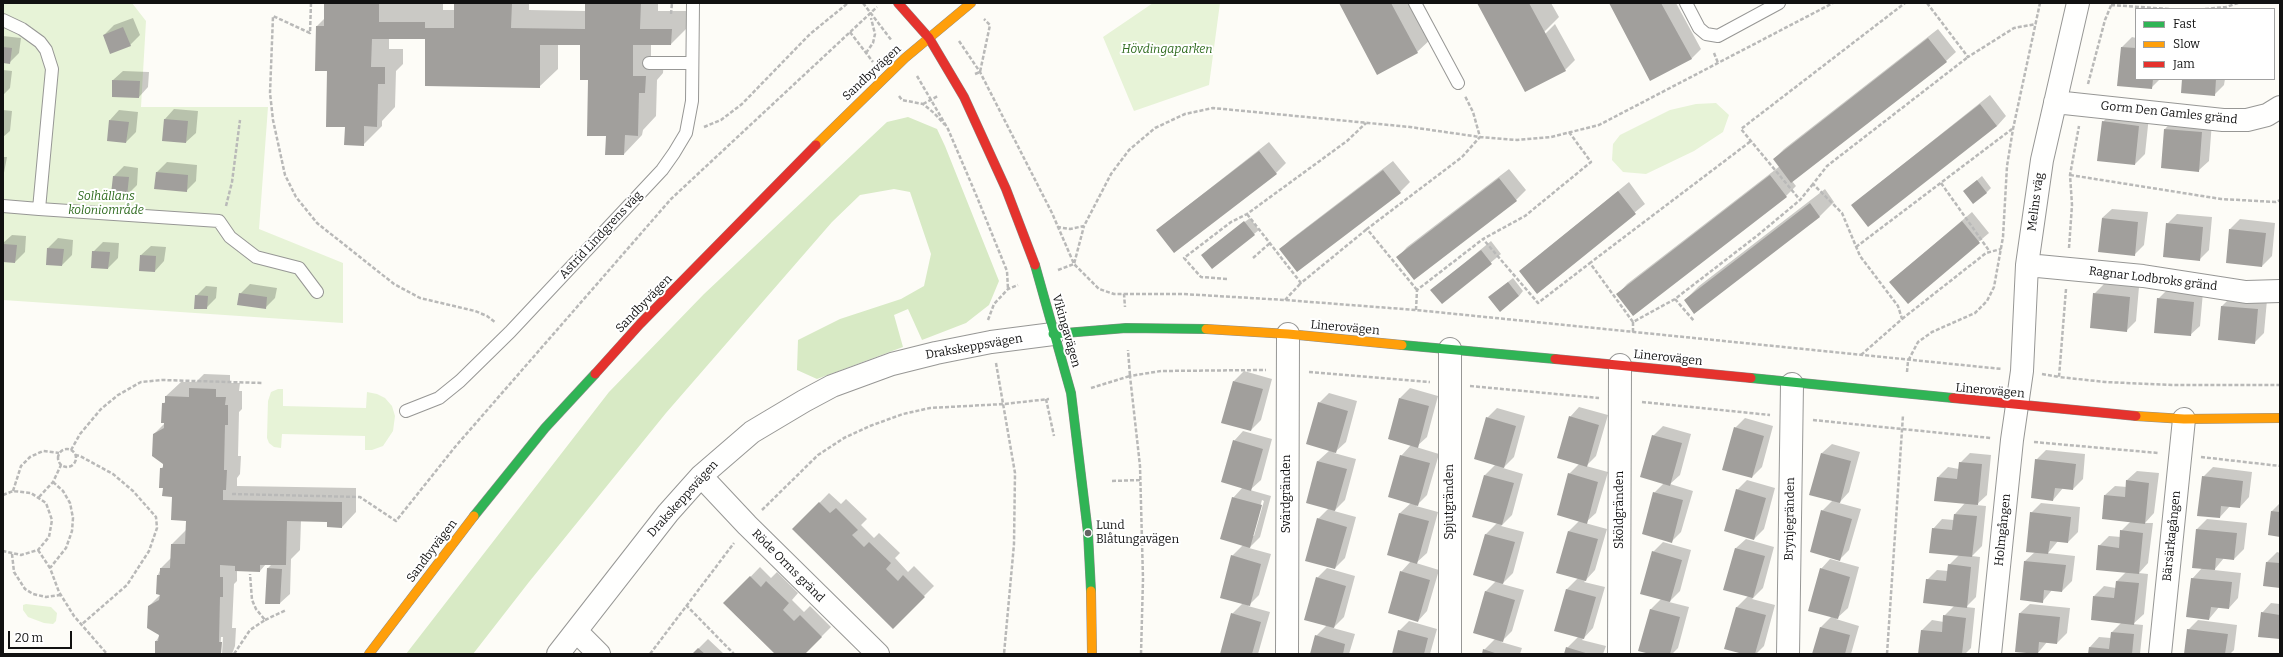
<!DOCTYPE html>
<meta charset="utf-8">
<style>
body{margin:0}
#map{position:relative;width:2283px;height:657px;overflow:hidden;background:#fdfcf7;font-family:Bitter,serif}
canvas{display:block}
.frame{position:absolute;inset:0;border:4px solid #111;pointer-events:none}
.legend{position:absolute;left:2135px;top:8px;width:140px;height:72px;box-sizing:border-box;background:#fff;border:1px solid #a0a0a0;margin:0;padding:5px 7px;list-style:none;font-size:12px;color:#111}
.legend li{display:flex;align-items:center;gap:8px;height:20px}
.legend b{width:20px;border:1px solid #a0a0a0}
.scale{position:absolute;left:8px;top:631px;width:64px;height:18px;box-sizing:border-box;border:2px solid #111;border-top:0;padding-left:5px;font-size:12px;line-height:14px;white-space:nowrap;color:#111;-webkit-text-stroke:3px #fff;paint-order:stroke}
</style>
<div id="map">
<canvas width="2283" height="657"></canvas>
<div class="frame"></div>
<ul class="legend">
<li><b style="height:5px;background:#30b455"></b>Fast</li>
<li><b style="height:5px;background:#ff9f0a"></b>Slow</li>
<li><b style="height:5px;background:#e5322d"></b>Jam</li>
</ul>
<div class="scale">20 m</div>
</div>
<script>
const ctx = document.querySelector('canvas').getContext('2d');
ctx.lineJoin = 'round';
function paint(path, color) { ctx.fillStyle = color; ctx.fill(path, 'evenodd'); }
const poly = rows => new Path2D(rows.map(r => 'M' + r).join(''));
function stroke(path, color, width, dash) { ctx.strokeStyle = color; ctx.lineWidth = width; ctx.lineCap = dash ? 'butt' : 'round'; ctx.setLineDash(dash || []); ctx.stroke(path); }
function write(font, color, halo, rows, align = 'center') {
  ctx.font = font + ' Bitter,serif'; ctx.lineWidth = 4; ctx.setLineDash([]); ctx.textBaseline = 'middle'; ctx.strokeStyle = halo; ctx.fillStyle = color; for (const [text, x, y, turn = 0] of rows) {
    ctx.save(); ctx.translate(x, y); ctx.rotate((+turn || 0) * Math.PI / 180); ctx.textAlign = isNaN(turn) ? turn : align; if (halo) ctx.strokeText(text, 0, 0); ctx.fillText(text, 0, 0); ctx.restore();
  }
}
paint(poly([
 [3,3,132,3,146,21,141,107,268,107,259,229,343,263,343,323,3,300],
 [1153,3,1220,3,1209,85,1134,111,1103,37],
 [1716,103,1729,115,1723,132,1694,151,1646,174,1623,172,1612,160,1613,144,1620,135,1670,110,1696,104],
 [278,389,283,389,283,406,366,408,367,392,377,394,385,398,392,406,395,416,393,431,383,446,372,450,365,450,365,436,282,434,281,448,274,447,269,443,267,438,268,401,271,392],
 [26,604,51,607,57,613,56,621,53,624,44,623,28,617,23,610,23,605]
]), '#e7f3d7');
paint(poly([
 [908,117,937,129,945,146,999,281,989,305,966,323,922,340,908,309,894,315,903,347,817,379,797,370,798,340,840,319,901,299,924,286,931,254,910,192,894,189,860,195,832,222,666,413,529,582,473,654,406,654,609,392,704,294,887,122]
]), '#d8eac5');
paint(poly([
 [325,3,443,4,443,10,455,10,455,3,529,3,529,10,586,11,586,3,658,3,658,11,690,11,689,26,671,44,651,44,651,58,664,58,663,73,657,80,656,116,643,130,642,135,624,154,606,154,607,136,589,79,581,44,558,44,558,69,539,87,426,38,389,38,389,49,403,49,403,64,396,71,395,107,382,121,382,126,363,145,346,126,328,70,317,26,325,18],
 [1340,3,1413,3,1432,38,1417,52],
 [1478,3,1551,3,1559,17,1544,32,1544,35,1555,24,1575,60,1565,70],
 [1610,3,1676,3,1701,49,1691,59],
 [133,18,140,35,130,45,104,35,114,25],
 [1938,29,1956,52,1946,61,1792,181,1796,186,1786,196,1633,314,1618,294,1627,284,1780,166,1774,159,1784,149],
 [3,36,21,38,19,53,9,63,3,62],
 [2132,37,2136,38,2136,79,2160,79,2151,88,2118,85,2122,47],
 [3,70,12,71,10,88,3,95],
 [123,71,149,72,148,87,139,97,113,80],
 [2183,79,2225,79,2224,85,2214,95],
 [1990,95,2006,116,1997,126,1852,205],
 [174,109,198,111,196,133,186,142,163,140,165,119],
 [3,110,12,111,10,131,3,137],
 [119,110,138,112,136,132,126,142,110,120],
 [2112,112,2149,116,2145,154,2135,164,2103,122],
 [2174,119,2212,122,2209,161,2199,170,2162,168,2165,129],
 [1269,142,1286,163,1276,173,1157,230],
 [3,157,7,157,3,178],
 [1393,161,1410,182,1400,192,1281,249,1290,240],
 [167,162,197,165,196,181,186,191,155,188,157,172],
 [124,166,138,168,137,185,127,195,114,176],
 [1509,169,1526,190,1516,200,1414,278,1398,257,1407,247],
 [1982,176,1991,188,1986,193,1969,187],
 [1629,182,1645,204,1537,292,1520,271],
 [1825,189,1834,202,1820,216,1694,312,1685,300,1699,286],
 [2112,209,2148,212,2144,245,2134,255,2102,218],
 [1972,212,1989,233,1908,302,1890,282],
 [2177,214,2212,217,2209,250,2199,260,2167,224],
 [1250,218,1259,230,1254,234,1207,250],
 [2240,219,2275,223,2272,256,2262,266,2230,229],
 [12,235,26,236,25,252,15,262,3,261,3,243],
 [58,238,73,240,72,255,62,265,48,248],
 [1491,241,1501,254,1442,303,1432,290],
 [103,242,119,243,118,258,108,268,93,252],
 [151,246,166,247,164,261,155,271,141,255],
 [1513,278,1523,291,1519,296,1494,293],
 [250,284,277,288,275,298,265,308,240,294],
 [2104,284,2139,287,2136,321,2126,331,2094,294],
 [206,286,217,287,216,298,206,308,196,296],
 [2168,289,2203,292,2200,326,2190,335,2158,299],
 [2232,296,2267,300,2264,333,2254,343,2219,339,2222,306],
 [1244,371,1272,379,1261,420,1251,430,1234,381],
 [204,374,230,375,230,383,240,383,239,391,242,391,242,409,239,412,238,456,241,456,240,474,237,478,237,486,356,488,356,512,342,527,328,521,301,520,300,550,291,559,290,594,280,603,266,603,268,568,272,564,266,564,260,571,237,570,237,581,234,584,232,628,236,628,235,646,232,654,222,654,223,637,221,637,220,654,156,654,156,641,160,635,149,606,161,594,158,575,161,568,171,558,172,544,186,530,187,520,173,496,164,487,161,469,164,465,154,434,166,422,163,404,166,401,166,396,181,382,196,382],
 [1410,388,1438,396,1427,437,1416,447,1439,454,1427,495,1416,506,1438,512,1427,553,1416,563,1439,570,1427,611,1418,621,1401,572,1411,561,1400,513,1411,503,1401,456,1411,445,1389,439,1400,398],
 [1329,393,1357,401,1346,442,1334,453,1356,459,1345,500,1334,511,1356,517,1345,558,1335,568,1318,519,1329,508,1307,502,1318,461,1330,450,1319,403],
 [1579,407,1608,415,1596,456,1586,466,1608,472,1596,513,1585,523,1607,529,1595,570,1584,582,1605,587,1593,628,1582,640,1606,646,1603,654,1566,654,1567,648,1578,637,1567,589,1578,578,1569,531,1579,521,1569,474,1579,464,1570,417],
 [1497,408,1525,416,1514,457,1503,468,1523,474,1512,515,1501,526,1524,532,1513,573,1502,584,1524,590,1512,631,1501,642,1522,648,1520,654,1483,654,1484,650,1495,639,1485,592,1496,581,1475,575,1486,534,1497,523,1485,475,1496,464,1487,418],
 [1745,418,1773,426,1762,467,1752,477,1735,428],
 [1663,426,1691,434,1680,475,1670,484,1693,491,1681,532,1671,542,1654,493,1664,483,1653,436],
 [1243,431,1272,439,1261,480,1250,490,1271,496,1260,537,1249,548,1271,554,1259,595,1248,606,1270,612,1258,654,1221,654,1232,614,1243,603,1232,556,1243,545,1233,498,1243,487,1234,441],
 [1262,500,1264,501,1254,536,1252,536],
 [1832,444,1860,452,1849,492,1839,503,1861,509,1849,550,1839,560,1822,511,1833,500,1822,453],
 [2046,450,2085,454,2083,479,2073,489,2063,488,2053,500,2036,460],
 [1970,453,1991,455,1987,495,1976,505,1986,506,1982,546,1972,556,1980,557,1976,597,1966,607,1975,608,1971,648,1965,654,1924,654,1922,630,1932,620,1944,622,1944,616,1954,606,1927,580,1937,570,1948,571,1949,565,1959,555,1933,529,1942,519,1954,520,1955,514,1965,503,1938,477,1948,467,1959,469,1960,463],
 [2213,467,2252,472,2249,497,2240,507,2230,506,2220,517,2203,477],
 [2137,471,2159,473,2154,513,2145,523,2153,523,2148,563,2139,573,2148,574,2144,614,2133,624,2143,625,2140,654,2089,654,2090,647,2099,637,2111,638,2112,632,2122,622,2094,596,2104,586,2116,588,2117,581,2126,572,2099,546,2109,536,2121,537,2121,531,2131,521,2105,495,2115,486,2127,487,2127,480],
 [1747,480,1775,488,1764,529,1754,539,1737,490],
 [829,493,841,504,846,499,867,519,861,525,874,538,879,533,900,553,895,558,908,572,914,566,934,586,893,627,794,529],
 [2041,503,2080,507,2078,532,2068,542,2058,541,2048,553,2075,556,2072,581,2062,591,2052,590,2042,602,2025,561,2035,552,2031,513],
 [2280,503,2280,536,2272,511],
 [2207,519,2247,523,2244,549,2234,559,2224,558,2214,570,2241,573,2238,598,2229,608,2219,607,2209,619,2192,579,2202,568,2193,567,2197,529],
 [1746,539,1774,547,1763,588,1752,599,1775,605,1764,646,1756,654,1744,654,1726,648,1737,607,1748,596,1736,548],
 [1663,542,1691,550,1680,591,1669,602,1689,607,1678,648,1672,654,1653,654,1640,650,1651,609,1662,598,1653,552],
 [2277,552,2280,553,2280,587,2267,562],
 [1830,559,1859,567,1848,608,1836,619,1859,626,1851,654,1813,654,1821,627,1832,616,1821,569],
 [760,567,771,578,777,572,798,593,792,600,804,612,810,606,831,627,804,654,776,654,725,603],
 [1327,568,1355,576,1344,617,1333,628,1355,634,1349,654,1311,654,1316,636,1327,625,1317,578],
 [2271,603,2280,604,2280,638,2262,613],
 [2030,604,2070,608,2067,633,2057,643,2047,642,2037,654,2024,654,2026,653,2020,613],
 [2198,620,2237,625,2234,650,2230,654,2185,654,2188,630],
 [1409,621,1437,629,1430,654,1393,654,1399,631],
 [708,639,724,654,693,654]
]), '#0003');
paint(poly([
 [324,3,379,3,379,22,425,22,425,28,454,28,454,3,512,3,511,28,585,29,585,3,641,3,640,29,672,29,671,45,633,45,633,76,646,76,645,93,639,93,638,136,625,135,624,155,605,155,606,136,587,136,588,80,580,80,580,45,540,45,540,88,425,86,425,39,372,39,371,67,385,67,385,84,378,84,377,127,364,126,364,146,344,145,345,127,326,127,327,71,315,71,316,26,324,26],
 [1339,3,1391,3,1418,53,1377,75],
 [1477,3,1529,3,1566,71,1525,92],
 [1609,3,1661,3,1692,59,1650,81],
 [123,27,131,46,110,54,103,35],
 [1928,38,1947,62,1791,183,1773,159],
 [3,47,12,48,10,64,3,63],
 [2121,47,2136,48,2136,79,2153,79,2152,89,2117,86],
 [2182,79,2216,79,2215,96,2181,93],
 [112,80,140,81,139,98,112,97],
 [1980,104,1997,126,1868,227,1851,205],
 [164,119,188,121,186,143,162,141],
 [109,120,129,122,126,143,107,141],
 [2102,121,2139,126,2135,165,2097,161],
 [2164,129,2202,132,2199,172,2161,168],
 [1259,151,1277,174,1174,253,1156,230],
 [1383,170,1401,193,1297,272,1279,249],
 [156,172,188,175,187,192,154,189],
 [1770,175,1787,197,1633,316,1616,294],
 [113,176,129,177,127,196,111,194],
 [1499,178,1517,201,1414,280,1396,257],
 [1977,180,1987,193,1973,204,1963,191],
 [1618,191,1636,214,1537,294,1519,271],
 [1810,203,1820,217,1694,314,1684,300],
 [2102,218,2138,222,2135,256,2098,252],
 [1244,221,1255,235,1212,269,1201,255],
 [1962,221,1980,243,1908,304,1889,282],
 [2166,223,2203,227,2200,261,2163,257],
 [2229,229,2266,233,2262,267,2226,263],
 [3,244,17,245,15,263,3,262],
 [47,248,64,249,62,266,46,265],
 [1481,250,1492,264,1442,304,1430,290],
 [92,251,110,252,108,269,91,268],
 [140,255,156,256,155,272,139,271],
 [1508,282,1519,296,1500,312,1488,297],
 [239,293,267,297,266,309,237,305],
 [2093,293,2130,297,2127,332,2090,328],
 [195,295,208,296,207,309,194,309],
 [2157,298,2194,302,2191,336,2154,333],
 [2221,306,2258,309,2255,344,2218,340],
 [1233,381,1263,389,1251,431,1221,423],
 [189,388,216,389,216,397,226,397,225,405,228,405,228,425,225,425,224,470,227,470,226,490,223,490,223,500,342,502,342,528,327,527,327,522,287,521,286,565,260,565,260,572,235,571,235,566,220,565,220,577,223,577,223,597,220,597,219,642,222,642,221,654,155,654,155,641,158,641,159,635,147,628,148,606,159,600,160,595,156,594,157,575,160,575,160,568,170,568,171,544,185,544,186,521,171,520,172,497,162,496,163,488,159,488,160,468,163,468,163,464,152,456,153,434,164,428,164,423,161,423,162,403,165,403,165,396,189,397],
 [1399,398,1429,406,1418,448,1388,439],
 [1318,402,1348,411,1336,453,1306,444],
 [1569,416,1599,425,1587,467,1557,458],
 [1486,417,1516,426,1504,468,1474,459],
 [1734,427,1764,436,1752,478,1722,470],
 [1652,435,1682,443,1670,486,1640,477],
 [1233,440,1263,449,1251,491,1221,482],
 [1821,453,1851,461,1840,503,1809,495],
 [1400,455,1430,463,1418,506,1388,497],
 [2035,459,2076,464,2073,490,2055,488,2053,501,2031,498],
 [1317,461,1347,469,1335,511,1306,503],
 [1959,462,1982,464,1978,505,1934,501,1937,477,1957,479],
 [1568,473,1598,482,1587,524,1557,515],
 [1484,475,1514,483,1502,525,1472,517],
 [2202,476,2243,481,2240,508,2221,506,2220,518,2197,516],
 [2126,480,2149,483,2145,524,2102,519,2104,495,2125,497],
 [1736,489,1766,498,1754,540,1724,531],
 [1653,492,1683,500,1672,543,1642,534],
 [1232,497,1262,505,1250,548,1220,539],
 [819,502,830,513,836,508,858,530,852,535,864,547,869,542,891,563,886,569,898,581,903,575,925,597,893,629,792,529],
 [1821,510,1852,519,1840,561,1810,552],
 [2271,511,2280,512,2280,537,2268,535],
 [2030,512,2071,517,2068,543,2050,541,2048,554,2026,552],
 [1399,513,1429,521,1417,564,1387,555],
 [1954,514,1977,516,1972,557,1929,553,1932,528,1952,530],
 [1317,518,1347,527,1335,569,1305,561],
 [2196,529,2237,533,2234,560,2216,558,2215,570,2192,568],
 [2120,530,2143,533,2139,574,2096,570,2098,545,2119,548],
 [1568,531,1598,539,1586,581,1556,573],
 [1485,534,1515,542,1503,584,1473,575],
 [1735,548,1765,556,1753,598,1723,590],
 [1652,551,1682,560,1670,602,1640,594],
 [1231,555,1261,564,1250,606,1220,598],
 [2024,561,2066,565,2062,592,2044,590,2043,603,2020,600],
 [2266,562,2280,563,2280,588,2263,586],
 [1948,564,1971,567,1967,608,1923,603,1926,579,1946,581],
 [267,568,282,569,280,604,265,604],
 [1820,568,1850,577,1838,619,1808,611],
 [1400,571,1430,580,1418,622,1388,613],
 [750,576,761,587,766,581,789,603,783,610,794,621,800,615,822,637,805,654,775,654,723,603],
 [1316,577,1346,586,1334,628,1304,620],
 [2191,578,2232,582,2229,609,2211,607,2209,620,2186,617],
 [2116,581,2139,583,2134,625,2091,620,2093,596,2114,598],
 [1566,589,1596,597,1584,639,1554,631],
 [1485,591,1515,600,1503,642,1473,633],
 [1736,607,1766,615,1755,654,1743,654,1724,649],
 [1650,609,1680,617,1670,654,1650,654,1638,651],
 [2261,612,2280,615,2280,639,2258,637],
 [1231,613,1261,622,1252,654,1220,654],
 [2019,613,2060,617,2057,644,2039,642,2038,654,2015,652],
 [1943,615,1966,618,1962,654,1918,654,1921,630,1942,632],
 [1820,627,1850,635,1845,654,1812,654],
 [2187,629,2228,634,2225,654,2184,654],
 [1398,630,1428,638,1424,654,1392,654],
 [2111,632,2134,634,2132,654,2088,654,2089,647,2109,649],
 [1315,635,1345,644,1343,654,1310,654],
 [1566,647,1589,654,1564,654],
 [698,648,705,654,692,654],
 [1483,649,1498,654,1482,654]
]), '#a19f9c');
const lane = poly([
 [1415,3,1458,83],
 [1686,3,1699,28,1706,34,1718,36,1779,3],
 [3,20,22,29,40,42,46,50,52,69,39,209,219,221,230,237,256,257,299,268,317,292],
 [649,63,692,63],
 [3,206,39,209],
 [406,411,439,398,460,381,510,332,662,170,674,153,686,133,692,101,693,3]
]);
const street = poly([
 [2055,102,2223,120,2247,120,2267,115,2280,107],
 [2027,265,2143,276,2246,292,2280,291],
 [701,476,747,525,878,654],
 [576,631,599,654],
 [558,654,668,513,701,476,752,432,804,401,832,386,892,364,936,353,991,342,1053,334],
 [1287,654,1288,334],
 [1450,654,1450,349],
 [1619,654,1620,365],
 [1788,654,1792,384],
 [1990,654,2012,440,2022,371,2027,265,2042,160,2078,3],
 [2160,654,2184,419]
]);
const fast = poly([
 [1035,265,1071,393,1088,533,1091,591],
 [1053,334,1126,328,1206,329],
 [1402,345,1555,359],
 [1751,378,1953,398],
 [474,516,545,428,595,374]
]);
const slow = poly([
 [816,145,905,58,971,3],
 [1206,329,1288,334,1402,345],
 [2136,416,2184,419,2280,418],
 [1091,591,1092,654],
 [369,654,474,516]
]);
const jam = poly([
 [898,3,929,38,964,97,1006,189,1035,265],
 [1555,359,1751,378],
 [595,374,640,324,816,145],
 [1953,398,2136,416]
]);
stroke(lane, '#979795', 14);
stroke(street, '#979795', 24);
stroke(fast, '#8e8d8b', 10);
stroke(slow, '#8e8d8b', 10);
stroke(jam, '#8e8d8b', 10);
stroke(poly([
 [311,3,310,33,273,16,270,93,273,120,285,175,296,197,317,223,394,284,420,298,475,311,487,316,496,323],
 [863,3,892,41],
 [1927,3,1968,57,2014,28,2036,24],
 [2111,5,2169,9],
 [2205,9,2226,7,2238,3],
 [671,14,672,3],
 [850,32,873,62],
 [959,41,980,72,1052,213,1074,264,1099,289,1114,294,1124,294,1125,307],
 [866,53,873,43,875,34,871,18],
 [1714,53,1718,63],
 [975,74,980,72,990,25,984,19],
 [917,76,948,129,977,197,1007,271,1008,289],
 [2088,84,2105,20,2112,3],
 [899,96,902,100,923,104,934,113,945,125],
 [923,104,938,96],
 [704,127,721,120,742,104,810,34,848,3],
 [1569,132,1591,162,1525,216,1483,239,1538,303,1590,263],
 [2070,175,2221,199,2276,202,2280,200],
 [1941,183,1990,252],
 [1813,184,1800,200,1741,129,1905,3],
 [226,206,232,182,240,120],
 [1247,214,1301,283,1367,229],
 [1057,227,1070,229,1084,226,1111,174,1129,150,1155,128,1185,114,1213,108,1410,127,1480,137,1517,140,1551,137,1599,125,1833,3],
 [1856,247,2012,129],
 [2069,248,2072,205,2070,175,2079,126],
 [1253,258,1270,243],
 [1058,270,1074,264,1084,226],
 [1227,279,1201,277,1184,258,1231,222,1247,214,1347,141,1366,123],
 [2066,289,2059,377,2105,382,2172,385,2280,385],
 [1417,290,1367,229,1462,157,1480,137,1473,112,1465,96],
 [1124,294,1183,294,1285,300,1416,310,2002,369],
 [1675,299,1694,321],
 [1285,300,1301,283],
 [1416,310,1417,290,1483,239],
 [1902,319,1986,253,2001,249],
 [988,320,994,304,1008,289,1018,285],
 [1633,322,1590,263,1751,141],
 [1633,332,1633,322,1675,299,1758,235,1800,200],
 [1861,355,1902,319,1898,306,1860,256,1842,213,1813,184,1827,166,1968,57],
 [996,363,1015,473,1014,544,1004,654],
 [1309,372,1430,382],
 [1907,372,1908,361,1918,342,1932,332,1975,313,1987,301,1994,287,2003,237,2007,166,2013,129,2040,3],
 [2042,374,2059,377],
 [1470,386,1599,398],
 [1091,388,1130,376,1128,350],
 [1046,399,1054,436],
 [1642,402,1770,415],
 [1813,420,1991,438],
 [2034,442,2158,453],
 '58 458a9 9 0 1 1 18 0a9 9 0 1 1-18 0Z',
 [71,450,80,434,101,409,118,395,141,382,162,380,262,383],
 [75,455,80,456,113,474,133,491,156,517,157,528,149,551,127,585,81,625],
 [2201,457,2280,466],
 [1112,481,1140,480],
 [53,482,63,491,70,503,73,518,72,531,66,548,50,568,59,592,74,616,107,654],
 [13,491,21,466,30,457,43,451,59,453],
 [232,494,360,497,396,521,455,447,671,199,877,7],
 [3,495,13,491,31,493,46,503,52,520,49,537,38,550,21,555,3,551],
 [39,497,53,482,61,465],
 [762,510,818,455,844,438,870,426,903,414,930,408,1004,404,1049,399],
 [38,550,50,568],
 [12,554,14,572,25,589,33,594,46,597,60,595],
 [686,605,734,654],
 [265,620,286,610],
 [234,654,250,630,265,620,256,609,252,600,250,574],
 [650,654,734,543],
 [1141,654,1143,579,1140,466,1130,376,1161,371,1266,370],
 [1887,654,1903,415]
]), '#b9b9b8', 2.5, [4, 2]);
stroke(lane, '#fffffe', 12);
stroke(street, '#fffffe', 22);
stroke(fast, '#30b455', 9);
stroke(slow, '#ff9f0a', 9);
stroke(jam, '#e5322d', 9);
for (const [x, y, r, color] of [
 [1088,533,4,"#646362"]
]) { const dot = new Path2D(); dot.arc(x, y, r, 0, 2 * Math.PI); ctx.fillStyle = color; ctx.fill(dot); stroke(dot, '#fff', 1.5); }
write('italic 12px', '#2f6b1f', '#fff', [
 ["Hövdingaparken",1167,50],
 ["Solhällans",106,197],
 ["koloniområde",106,211]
]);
write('12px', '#111', '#fff', [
 ["Sandbyvägen",872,73,-43],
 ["Gorm Den Gamles gränd",2169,113,6],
 ["Melins väg",2036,202,-82],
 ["Astrid Lindgrens väg",601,235,-47],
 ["Ragnar Lodbroks gränd",2153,279,7],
 ["Sandbyvägen",644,304,-46],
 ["Linerovägen",1345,328,5],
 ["Vikingavägen",1066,331,74],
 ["Drakskeppsvägen",974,347,-10],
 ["Linerovägen",1668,358,6],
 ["Linerovägen",1990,391,5],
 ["Svärdgränden",1287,494,-90],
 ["Drakskeppsvägen",683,499,-48],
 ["Spjutgränden",1450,502,-90],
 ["Sköldgränden",1620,510,-90],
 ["Brynjegränden",1790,519,-89],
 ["Holmgången",2003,530,-84],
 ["Bärsärkagången",2172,536,-84],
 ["Sandbyvägen",432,551,-53],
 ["Röde Orms gränd",788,566,45]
]);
write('12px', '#111', '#fff', [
 ["Lund",1096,526],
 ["Blåtungavägen",1096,540]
], 'left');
</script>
